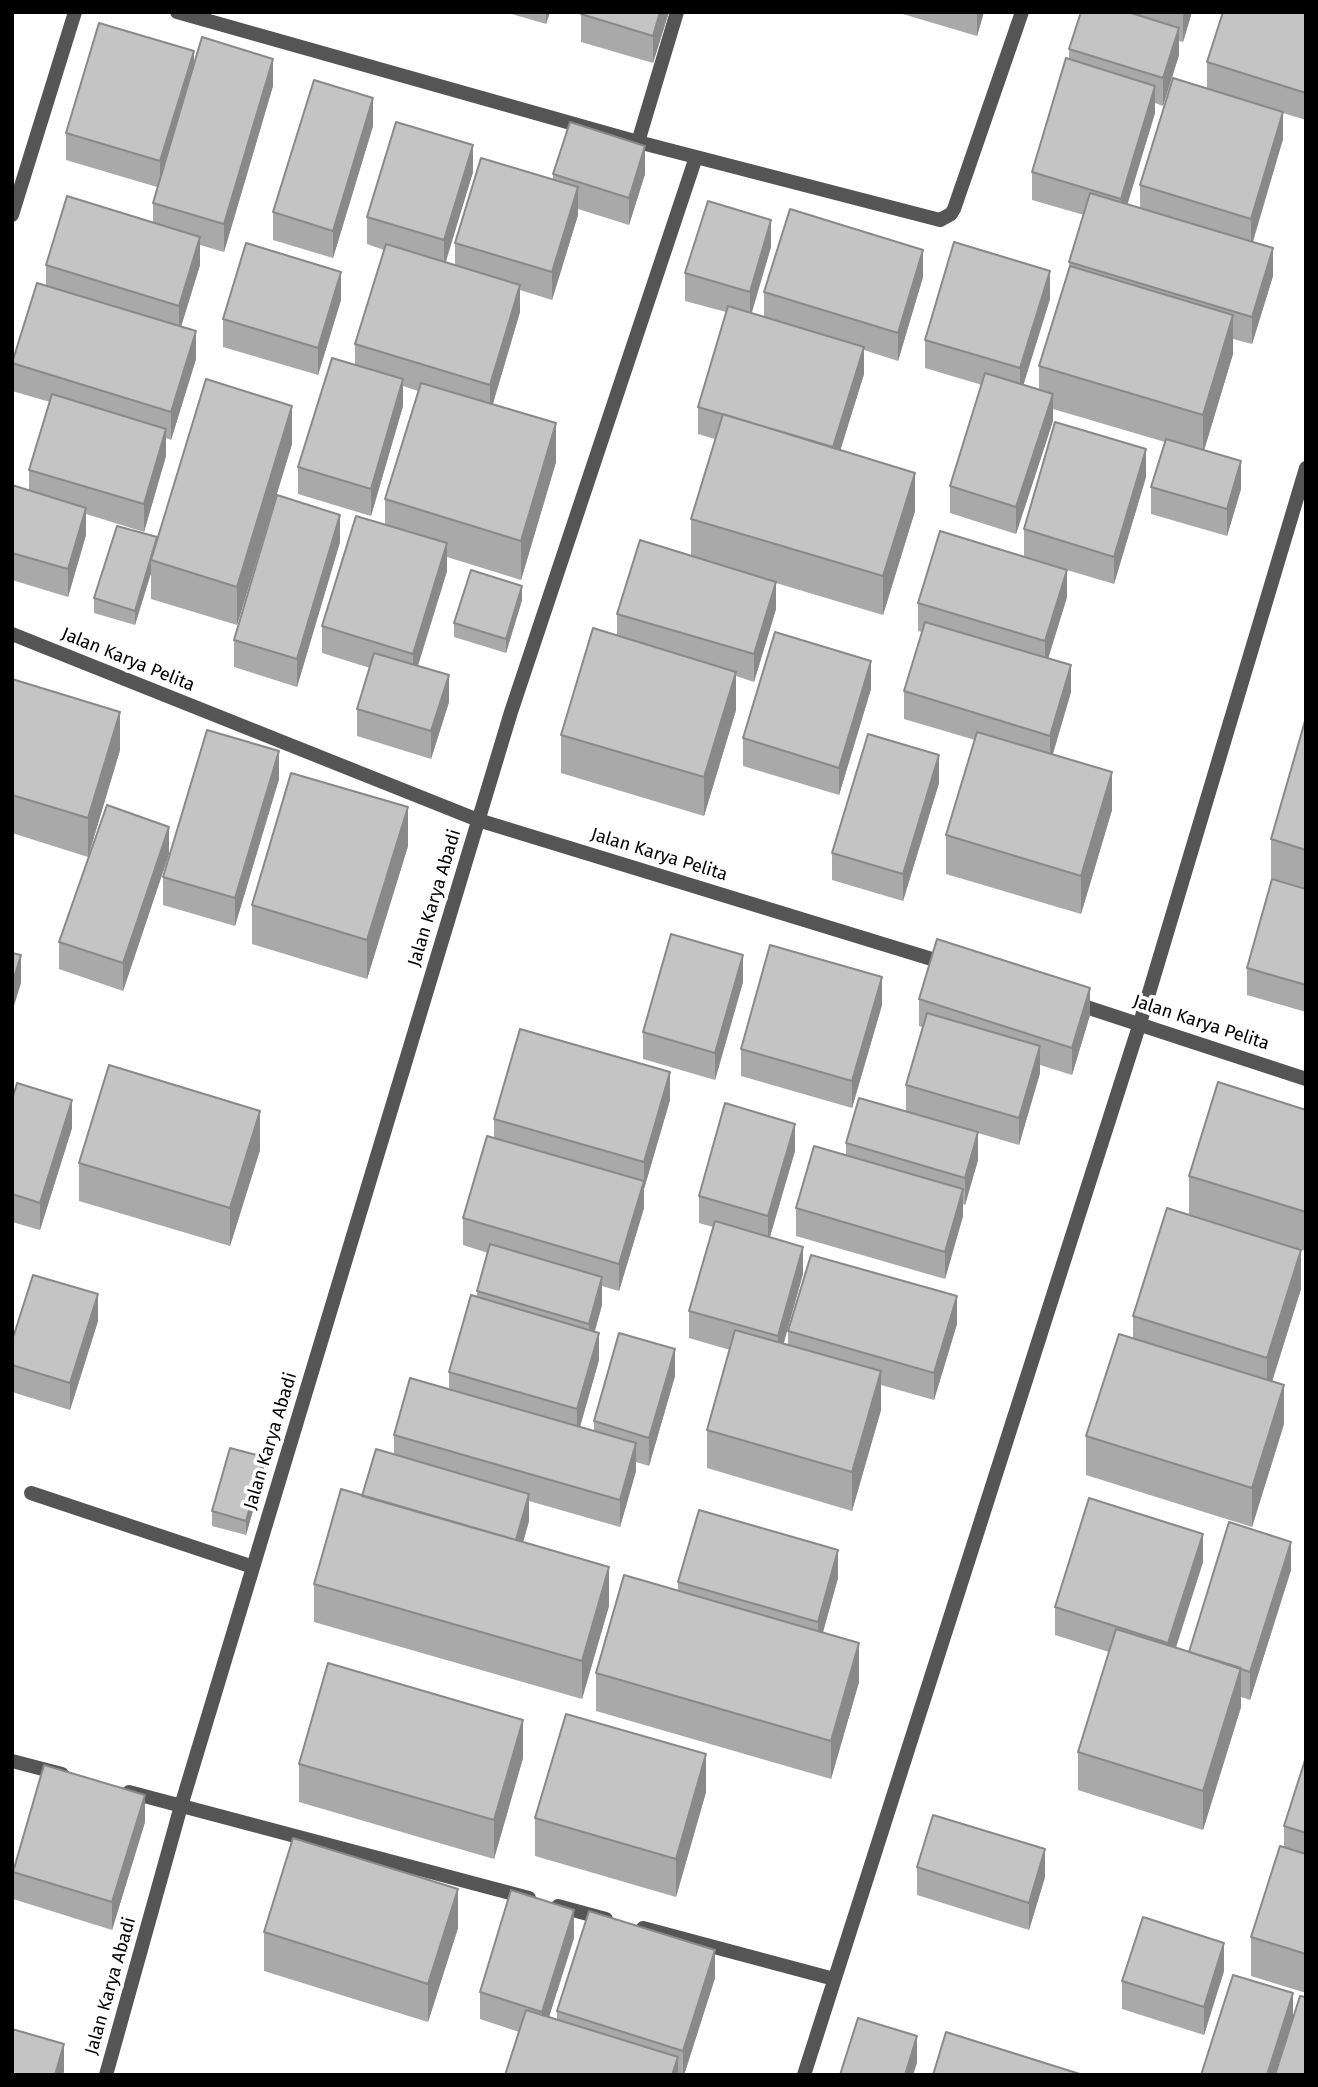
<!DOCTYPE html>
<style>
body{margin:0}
#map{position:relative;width:1318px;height:2087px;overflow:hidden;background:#fff;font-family:"Fira Sans",sans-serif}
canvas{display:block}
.frame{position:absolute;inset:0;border:14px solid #000;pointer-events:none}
</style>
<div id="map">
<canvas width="1318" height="2087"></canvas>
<div class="frame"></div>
</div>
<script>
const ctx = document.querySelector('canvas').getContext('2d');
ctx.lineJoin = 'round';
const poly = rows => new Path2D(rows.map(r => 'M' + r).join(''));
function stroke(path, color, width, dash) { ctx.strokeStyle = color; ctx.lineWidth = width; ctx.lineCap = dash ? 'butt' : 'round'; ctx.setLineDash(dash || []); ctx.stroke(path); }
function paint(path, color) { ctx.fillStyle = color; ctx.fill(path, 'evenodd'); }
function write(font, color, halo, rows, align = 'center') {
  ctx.font = font + ' "Fira Sans",sans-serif'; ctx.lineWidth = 7; ctx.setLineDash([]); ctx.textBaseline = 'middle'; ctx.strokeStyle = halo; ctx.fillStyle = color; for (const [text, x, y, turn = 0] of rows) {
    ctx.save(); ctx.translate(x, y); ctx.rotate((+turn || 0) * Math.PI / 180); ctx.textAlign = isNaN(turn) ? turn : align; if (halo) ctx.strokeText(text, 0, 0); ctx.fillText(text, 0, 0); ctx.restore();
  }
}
stroke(poly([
 [177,12,638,142,940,220,951,214,954,209,1022,12],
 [638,142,677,12],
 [12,215,75,12],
 [12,634,478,820,948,964],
 [1074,1003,1306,1079],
 [31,1493,253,1567],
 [12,1761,62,1774],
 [129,1792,529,1898],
 [558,1906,606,1919],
 [643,1928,834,1979],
 [106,2075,181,1806,511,712,696,157],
 [804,2075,1140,1023,1306,468]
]), '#555', 14);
paint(poly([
 [505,12,550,12,546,24],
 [581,12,669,12,653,63,581,42],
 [896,12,984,12,977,36],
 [1081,12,1192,12,1183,42,1179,41,1179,55,1163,106,1155,103,1155,113,1127,204,1140,208,1140,185,1207,89,1207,62,1306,12,1306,120,1283,113,1283,139,1253,242,1273,276,1252,344,1233,339,1233,354,1204,450,1241,489,1227,536,1151,514,1151,487,1165,442,1053,409,1053,421,1016,534,950,513,950,486,982,385,925,368,925,340,1050,299,1023,385,1039,389,1039,366,1069,267,1069,262,1084,215,1032,200,1032,172,1069,59,1069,49],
 [194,64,273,86,224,252,200,245,200,265,181,327,196,359,171,440,166,438,166,456,144,532,86,514,86,535,68,597,12,580,12,485,29,490,29,470,50,402,12,391,12,363,46,285,46,265,153,223,153,203,157,187,66,160,66,133],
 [373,126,333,258,273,240,273,212],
 [473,172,445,262,455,265,455,243,553,180,553,174,645,174,629,225,578,209,578,215,552,300,520,290,520,312,493,404,556,462,521,580,447,557,447,571,418,666,449,702,431,759,357,736,357,709,370,668,322,653,322,626,385,525,385,499,418,391,403,386,403,406,371,516,298,494,298,467,355,365,355,344,384,250,367,244,367,217],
 [771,247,751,313,764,317,764,292,923,277,898,361,864,350,864,374,840,450,915,511,883,615,776,583,776,609,754,682,736,676,736,710,704,816,561,773,561,735,617,636,617,614,691,556,691,519,715,439,698,434,698,407,726,312,685,301,685,273],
 [341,300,318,375,223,347,223,319],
 [292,444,237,625,151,599,151,573,135,625,94,613,94,598],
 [1146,477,1114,584,1067,570,1067,597,1048,658,1071,692,1053,754,1112,810,1081,914,946,874,946,835,975,740,904,719,904,691,922,632,918,631,918,603,1024,556,1024,529],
 [340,542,297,687,234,667,234,640],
 [522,600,506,653,454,637,454,623],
 [12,679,120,750,88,857,12,833],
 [871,689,839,795,743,766,743,738],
 [1306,721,1306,888,1271,878,1271,839],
 [279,779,235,926,163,905,163,877],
 [939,783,903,901,832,880,832,853],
 [408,846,367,979,252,944,252,905],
 [169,854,123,991,59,969,59,942],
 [1306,889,1306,1012,1247,995,1247,968],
 [743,982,715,1080,643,1059,643,1032],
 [919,999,1090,1015,1072,1075,1040,1065,1040,1073,1019,1145,978,1133,978,1160,965,1205,963,1204,963,1216,945,1279,796,1236,796,1208,846,1155,846,1143,906,1111,906,1085,922,1027,919,1026],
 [882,1005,852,1108,741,1076,741,1049],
 [12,1100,72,1128,40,1230,12,1222],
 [670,1100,644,1189,644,1208,619,1291,602,1286,602,1305,595,1331,599,1360,580,1427,594,1431,594,1421,675,1376,649,1466,636,1462,636,1471,620,1527,529,1501,529,1521,523,1542,609,1606,582,1699,314,1622,314,1584,362,1496,394,1454,394,1435,449,1390,449,1372,477,1297,477,1291,488,1253,463,1245,463,1218,494,1138,494,1119],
 [1306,1110,1306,1251,1189,1214,1189,1176],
 [260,1150,230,1246,79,1201,79,1163],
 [795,1151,770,1237,803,1274,783,1344,788,1345,788,1331,957,1324,934,1400,881,1385,881,1410,852,1511,707,1468,707,1430,730,1350,689,1338,689,1311,713,1227,699,1223,699,1196],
 [1301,1289,1272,1382,1284,1424,1252,1527,1086,1475,1086,1436,1133,1338,1133,1316],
 [98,1321,70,1410,12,1392,12,1341],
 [264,1472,246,1535,212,1526,212,1511],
 [1203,1562,1176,1648,1189,1652,1291,1570,1250,1700,1241,1697,1241,1707,1203,1830,1078,1790,1078,1752,1109,1652,1055,1635,1055,1607],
 [838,1578,823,1632,859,1682,831,1779,596,1711,596,1673,678,1591,678,1582],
 [1306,1757,1306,1993,1251,1976,1251,1937,1284,1847,1284,1826],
 [523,1758,494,1859,299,1802,299,1764],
 [706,1792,676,1897,535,1856,535,1818],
 [145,1822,112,1930,13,1899,13,1872],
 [917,1867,1045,1877,1029,1930,917,1895],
 [458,1928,428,2022,264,1971,264,1932],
 [574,1938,549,2017,557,2019,557,2011,715,1978,684,2075,505,2075,519,2032,480,2019,480,1992],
 [1224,1971,1204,2035,1122,2009,1122,1981]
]), '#a9a9a9');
paint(poly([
 [546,12,550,12,546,24],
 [660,12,669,12,653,63,653,36],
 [977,12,984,12,977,36],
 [1184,12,1192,12,1183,42,1183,15],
 [1179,28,1179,55,1163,106,1163,78],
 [194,51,194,78,160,188,160,161],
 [273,59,273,86,224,252,224,224],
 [1155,86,1155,113,1121,226,1121,199],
 [373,98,373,126,333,258,333,231],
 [1283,112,1283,139,1251,247,1251,219],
 [473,145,473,172,444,268,444,240],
 [645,146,645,174,629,225,629,198],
 [578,187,578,215,552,300,552,272],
 [771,220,771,247,750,319,750,292],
 [200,237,200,265,179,333,179,306],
 [1273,248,1273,276,1252,344,1252,317],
 [923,250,923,277,898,361,898,333],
 [1050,271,1050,299,1020,396,1020,368],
 [341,272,341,300,318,375,318,348],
 [520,285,520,312,490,413,490,385],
 [1233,315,1233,354,1203,454,1203,415],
 [196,331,196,359,171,440,171,412],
 [864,347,864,374,833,474,833,447],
 [403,379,403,406,371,516,371,489],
 [1053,394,1053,421,1016,534,1016,507],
 [292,406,292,444,237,625,237,587],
 [556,423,556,462,521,580,521,541],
 [166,429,166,456,144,532,144,504],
 [1146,449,1146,477,1114,584,1114,557],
 [1241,461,1241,489,1227,536,1227,509],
 [915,473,915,511,883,615,883,576],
 [86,508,86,535,68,597,68,569],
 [340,515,340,542,297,687,297,659],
 [157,537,151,560,151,573,135,625,135,611],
 [447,543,447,571,413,681,413,654],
 [1067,570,1067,597,1045,669,1045,641],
 [776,582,776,609,754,682,754,654],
 [522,586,522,600,506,653,506,639],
 [871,661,871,689,839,795,839,768],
 [1071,665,1071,692,1050,763,1050,736],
 [736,672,736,710,704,816,704,777],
 [449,675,449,702,431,759,431,731],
 [120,712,120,750,88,857,88,818],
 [279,751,279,779,235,926,235,898],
 [939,755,939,783,903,901,903,874],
 [1112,772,1112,810,1081,914,1081,876],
 [408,807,408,846,367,979,367,940],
 [169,827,169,854,123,991,123,963],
 [21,955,21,983,12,1012,12,985],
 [743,955,743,982,715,1080,715,1053],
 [882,977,882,1005,852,1108,852,1081],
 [1090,988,1090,1015,1072,1075,1072,1048],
 [1040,1046,1040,1073,1019,1145,1019,1118],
 [670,1072,670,1100,644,1189,644,1162],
 [72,1100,72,1128,40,1230,40,1203],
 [260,1111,260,1150,230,1246,230,1208],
 [795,1124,795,1151,768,1243,768,1216],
 [978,1132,978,1160,965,1205,965,1178],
 [644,1181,644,1208,619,1291,619,1264],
 [963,1189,963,1216,945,1279,945,1252],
 [803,1247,803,1274,778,1364,778,1336],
 [1301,1250,1301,1289,1267,1397,1267,1358],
 [602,1277,602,1305,589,1351,589,1324],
 [98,1294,98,1321,70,1410,70,1383],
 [957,1296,957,1324,934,1400,934,1373],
 [599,1333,599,1360,577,1437,577,1409],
 [675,1349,675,1376,649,1466,649,1438],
 [881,1371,881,1410,852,1511,852,1472],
 [1284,1385,1284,1424,1252,1527,1252,1488],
 [636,1443,636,1471,620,1527,620,1500],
 [264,1457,264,1472,246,1535,246,1521],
 [529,1494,529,1521,515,1571,515,1544],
 [1203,1534,1203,1562,1168,1671,1168,1643],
 [1291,1542,1291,1570,1250,1700,1250,1672],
 [838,1550,838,1578,818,1650,818,1622],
 [609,1567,609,1606,582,1699,582,1661],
 [859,1643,859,1682,831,1779,831,1741],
 [1241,1668,1241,1707,1203,1830,1203,1791],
 [523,1720,523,1758,494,1859,494,1820],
 [706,1754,706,1792,676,1897,676,1859],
 [145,1795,145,1822,112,1930,112,1902],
 [1045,1849,1045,1877,1029,1930,1029,1903],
 [458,1889,458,1928,428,2022,428,1984],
 [574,1910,574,1938,542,2039,542,2012],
 [1224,1943,1224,1971,1204,2035,1204,2007],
 [715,1950,715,1978,684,2075,683,2075,683,2051],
 [1293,1993,1293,2021,1276,2075,1267,2075],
 [917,2036,917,2063,913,2075,905,2075],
 [64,2044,64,2072,63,2075,55,2075],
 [678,2057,678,2075,672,2075]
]), '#898989');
const building = poly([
 [581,12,660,12,653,36,581,14,581,12],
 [1081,12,1128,12,1179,28,1163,78,1069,49,1081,12],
 [1223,12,1306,12,1306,93,1207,62,1223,12],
 [99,23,194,51,160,161,66,133,99,23],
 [202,37,273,59,224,224,153,203,202,37],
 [1066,58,1155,86,1121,199,1032,172,1066,58],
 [1173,78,1283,112,1251,219,1140,185,1173,78],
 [314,80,373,98,333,231,273,212,314,80],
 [396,122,473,145,444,240,367,217,396,122],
 [570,122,645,146,629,198,553,174,570,122],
 [481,158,578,187,552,272,455,243,481,158],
 [1090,193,1273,248,1252,317,1069,262,1090,193],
 [67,196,200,237,179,306,46,265,67,196],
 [708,201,771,220,750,292,685,273,708,201],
 [790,209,923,250,898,333,764,292,790,209],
 [954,242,1050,271,1020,368,925,340,954,242],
 [246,243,341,272,318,348,223,319,246,243],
 [386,244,520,285,490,385,355,344,386,244],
 [1070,266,1233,315,1203,415,1039,366,1070,266],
 [37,283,196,331,171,412,12,363,37,283],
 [728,306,864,347,833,447,698,407,728,306],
 [332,358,403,379,371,489,298,467,332,358],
 [985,373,1053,394,1016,507,950,486,985,373],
 [206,379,292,406,237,587,151,560,206,379],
 [421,383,556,423,521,541,385,499,421,383],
 [52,394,166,429,144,504,29,470,52,394],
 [723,414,915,473,883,576,691,519,723,414],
 [1055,422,1146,449,1114,557,1024,529,1055,422],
 [1166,439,1241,461,1227,509,1151,487,1166,439],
 [12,485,86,508,68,569,12,553,12,485],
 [277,495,340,515,297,659,234,640,277,495],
 [356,516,447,543,413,654,322,626,356,516],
 [117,526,157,537,135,611,94,598,117,526],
 [940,531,1067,570,1045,641,918,603,940,531],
 [640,540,776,582,754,654,617,614,640,540],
 [471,570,522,586,506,639,454,623,471,570],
 [925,622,1071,665,1050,736,904,691,925,622],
 [593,628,736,672,704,777,561,735,593,628],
 [775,632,871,661,839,768,743,738,775,632],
 [374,653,449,675,431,731,357,709,374,653],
 [12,679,120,712,88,818,12,795,12,679],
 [1305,721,1306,721,1306,850,1271,839,1305,721],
 [207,730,279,751,235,898,163,877,207,730],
 [977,732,1112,772,1081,876,946,835,977,732],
 [868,734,939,755,903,874,832,853,868,734],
 [291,773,408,807,367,940,252,905,291,773],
 [107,805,169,827,123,963,59,942,107,805],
 [1272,879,1306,889,1306,985,1247,968,1272,879],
 [671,934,743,955,715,1053,643,1032,671,934],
 [937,939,1090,988,1072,1048,919,999,937,939],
 [770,945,882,977,852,1081,741,1049,770,945],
 [12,953,21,955,12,985,12,953],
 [927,1013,1040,1046,1019,1118,906,1085,927,1013],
 [520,1029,670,1072,644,1162,494,1119,520,1029],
 [109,1065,260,1111,230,1208,79,1163,109,1065],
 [1218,1082,1306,1110,1306,1212,1189,1176,1218,1082],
 [17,1083,72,1100,40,1203,12,1194,12,1100,17,1083],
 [859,1098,978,1132,965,1178,846,1143,859,1098],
 [725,1103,795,1124,768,1216,699,1196,725,1103],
 [487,1136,644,1181,619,1264,463,1218,487,1136],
 [814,1146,963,1189,945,1252,796,1208,814,1146],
 [1167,1208,1301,1250,1267,1358,1133,1316,1167,1208],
 [715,1221,803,1247,778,1336,689,1311,715,1221],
 [490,1244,602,1277,589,1324,477,1291,490,1244],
 [811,1255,957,1296,934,1373,788,1331,811,1255],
 [33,1275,98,1294,70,1383,12,1365,12,1341,33,1275],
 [471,1295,599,1333,577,1409,449,1372,471,1295],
 [735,1330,881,1371,852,1472,707,1430,735,1330],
 [619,1333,675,1349,649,1438,594,1421,619,1333],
 [1119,1334,1284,1385,1252,1488,1086,1436,1119,1334],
 [410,1378,636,1443,620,1500,394,1435,410,1378],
 [230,1448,264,1457,246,1521,212,1511,230,1448],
 [376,1449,529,1494,516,1540,362,1496,376,1449],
 [341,1489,609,1567,582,1661,314,1584,341,1489],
 [1089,1498,1203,1534,1168,1643,1055,1607,1089,1498],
 [699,1510,838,1550,818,1622,678,1582,699,1510],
 [1229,1522,1291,1542,1250,1672,1189,1652,1229,1522],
 [624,1575,859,1643,831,1741,596,1673,624,1575],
 [1116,1629,1241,1668,1203,1791,1078,1752,1116,1629],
 [328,1663,523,1720,494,1820,299,1764,328,1663],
 [566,1714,706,1754,676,1859,535,1818,566,1714],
 [1306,1757,1306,1833,1284,1826,1306,1757],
 [44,1765,145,1795,112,1902,13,1872,44,1765],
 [933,1815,1045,1849,1029,1903,917,1867,933,1815],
 [293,1838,458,1889,428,1984,264,1932,293,1838],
 [1280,1846,1306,1854,1306,1954,1251,1937,1280,1846],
 [511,1890,574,1910,542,2012,480,1992,511,1890],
 [589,1911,715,1950,683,2051,557,2011,589,1911],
 [1143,1917,1224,1943,1204,2007,1122,1981,1143,1917],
 [1233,1975,1293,1993,1267,2075,1201,2075,1233,1975],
 [1300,1996,1306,1997,1306,2075,1275,2075,1300,1996],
 [526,2010,678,2057,672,2075,505,2075,526,2010],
 [858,2018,917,2036,905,2075,840,2075,858,2018],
 [12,2029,64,2044,55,2075,12,2075,12,2029],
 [946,2032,1083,2075,933,2075,946,2032]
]);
paint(building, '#c4c4c4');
stroke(building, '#898989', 2);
write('18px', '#000', '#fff', [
 ["Jalan Karya Pelita",128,660,22],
 ["Jalan Karya Pelita",659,855,17],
 ["Jalan Karya Abadi",435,898,-73],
 ["Jalan Karya Pelita",1201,1023,18],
 ["Jalan Karya Abadi",271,1441,-73],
 ["Jalan Karya Abadi",111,1986,-74]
]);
</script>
